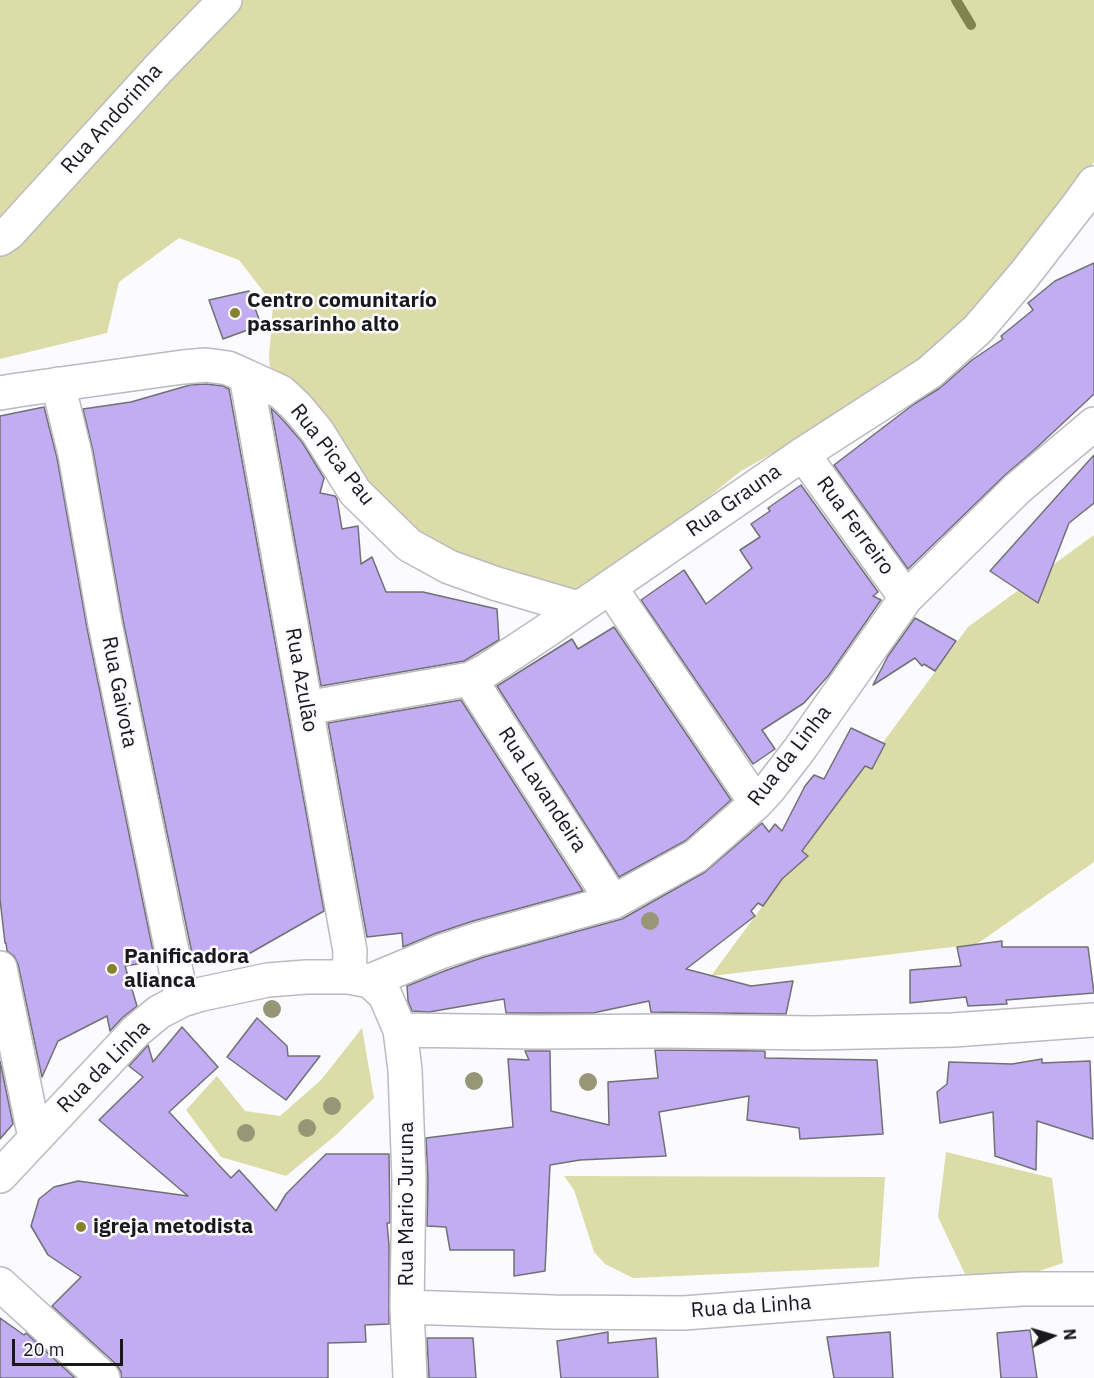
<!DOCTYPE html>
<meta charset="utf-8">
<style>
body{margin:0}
#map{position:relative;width:1094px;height:1378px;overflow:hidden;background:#fbfaff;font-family:"IBM Plex Sans",sans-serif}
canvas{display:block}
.north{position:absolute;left:1022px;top:1306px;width:60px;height:60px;-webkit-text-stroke:4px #fbfaff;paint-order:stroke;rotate:85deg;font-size:16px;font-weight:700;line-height:24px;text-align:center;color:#19181a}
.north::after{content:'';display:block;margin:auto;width:21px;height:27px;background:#19181a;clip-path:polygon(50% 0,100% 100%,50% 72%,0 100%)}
.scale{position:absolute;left:12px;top:1339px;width:111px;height:27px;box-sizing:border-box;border:3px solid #19181a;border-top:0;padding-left:8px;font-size:18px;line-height:21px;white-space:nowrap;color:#19181a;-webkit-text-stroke:4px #fbfaff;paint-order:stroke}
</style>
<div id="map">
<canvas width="1094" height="1378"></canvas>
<div class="north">N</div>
<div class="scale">20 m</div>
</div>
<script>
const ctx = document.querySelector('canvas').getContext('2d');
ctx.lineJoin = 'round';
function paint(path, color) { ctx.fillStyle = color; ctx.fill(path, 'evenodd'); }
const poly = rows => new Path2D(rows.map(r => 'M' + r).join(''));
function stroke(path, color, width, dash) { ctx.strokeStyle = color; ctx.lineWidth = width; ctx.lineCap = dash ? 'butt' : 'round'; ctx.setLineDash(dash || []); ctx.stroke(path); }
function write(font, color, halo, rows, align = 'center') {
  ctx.font = font + ' "IBM Plex Sans",sans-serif'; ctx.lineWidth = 5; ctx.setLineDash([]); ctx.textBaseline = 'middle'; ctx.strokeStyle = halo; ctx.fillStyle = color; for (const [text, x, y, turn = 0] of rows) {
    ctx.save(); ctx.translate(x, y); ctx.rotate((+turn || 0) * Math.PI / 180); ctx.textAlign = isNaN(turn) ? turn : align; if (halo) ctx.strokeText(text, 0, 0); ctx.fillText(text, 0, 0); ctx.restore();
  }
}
paint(poly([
 [0,0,1094,0,1094,162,947,355,741,471,566,612,419,542,272,392,269,357,273,304,239,260,179,238,119,282,107,333,0,359],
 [1094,535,1094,862,977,944,711,976,968,627],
 [362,1028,374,1098,336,1135,286,1176,221,1157,186,1110,217,1076,245,1111,280,1116,321,1080],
 [946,1152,1052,1178,1063,1263,974,1293,938,1217],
 [564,1176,885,1177,879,1267,633,1278,605,1264,594,1252,574,1190]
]), '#dbdca8');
stroke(poly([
 [956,0,971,25]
]), '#81824c', 10);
const building = poly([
 [1094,263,1094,394,1033,451,1005,475,908,569,834,465,914,404,940,388,972,360,1003,339,1001,336,1033,310,1028,303,1055,281,1094,263],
 [249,291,261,325,223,339,209,300,249,291],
 [206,384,223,386,229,389,324,911,238,960,235,953,194,963,123,620,93,451,83,409,131,402,190,385,206,384],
 [44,407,57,458,87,628,155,961,125,966,137,1006,122,1018,110,1031,107,1016,58,1041,42,1077,18,964,14,956,7,951,6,943,5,943,0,899,0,416,44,407],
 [271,408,283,420,302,442,324,478,320,493,335,496,337,499,342,529,358,526,361,564,372,557,386,592,423,592,497,609,499,640,464,661,321,686,271,408],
 [1094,455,1094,503,1069,523,1038,603,990,571,1094,455],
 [801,485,878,592,873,596,881,600,829,675,804,703,762,730,775,749,753,764,641,600,684,570,706,604,752,568,740,550,760,537,751,524,770,511,768,508,801,485],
 [915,618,956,641,935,671,924,664,922,666,915,658,873,685,888,656,915,618],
 [614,627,731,800,685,841,619,877,497,686,572,639,578,649,614,627],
 [461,700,583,891,473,921,434,934,403,947,402,933,367,937,328,723,461,700],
 [851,728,885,744,872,769,865,766,802,851,808,856,782,879,763,906,758,903,751,911,755,916,686,969,751,986,793,981,786,1014,651,1012,649,1001,593,1013,506,1013,504,999,429,1012,412,1011,408,1001,407,986,447,970,484,957,622,919,705,872,762,823,769,832,775,824,782,831,805,786,814,775,824,779,851,728],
 [1002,941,1002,947,1088,947,1094,993,1006,1000,1007,1004,968,1006,966,997,910,1003,910,970,961,966,957,947,1002,941],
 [257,1018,287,1046,288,1056,320,1056,286,1100,227,1057,257,1018],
 [182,1027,218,1067,169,1112,231,1178,239,1170,276,1211,286,1194,326,1154,389,1154,390,1223,387,1223,389,1245,389,1324,365,1325,366,1342,328,1343,328,1378,121,1378,121,1372,116,1364,52,1306,81,1277,48,1255,31,1226,39,1199,54,1187,78,1181,188,1196,99,1120,143,1077,129,1066,148,1045,153,1062,182,1027],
 [655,1050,765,1051,765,1058,877,1060,883,1134,800,1139,799,1128,747,1120,749,1096,659,1112,666,1156,580,1160,550,1165,545,1271,514,1276,514,1250,450,1250,446,1227,427,1226,428,1179,426,1138,513,1127,508,1059,529,1060,525,1051,550,1051,551,1111,609,1125,608,1082,658,1078,655,1050],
 [1042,1059,1042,1063,1090,1061,1093,1139,1037,1121,1036,1170,995,1156,993,1112,940,1123,937,1092,947,1084,949,1062,1012,1064,1042,1059],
 [0,1061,13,1124,0,1139,0,1061],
 [0,1318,24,1335,26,1333,75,1378,0,1378,0,1318],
 [1030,1330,1037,1378,1001,1378,997,1333,1030,1330],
 [608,1332,608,1343,656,1338,658,1378,561,1378,557,1341,608,1332],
 [890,1332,893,1378,834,1378,827,1337,890,1332],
 [427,1338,473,1338,476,1378,429,1378,427,1338]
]);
paint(building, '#c2adf2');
stroke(building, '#717075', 1.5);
const minor = poly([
 [0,239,9,233,159,68,225,0],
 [246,376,281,392,297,407,317,431,355,492,409,545,449,567,497,584,578,608],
 [58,384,75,454,105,624,182,1000],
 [0,393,18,390,183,367,206,365,228,368,246,376,350,951,349,977],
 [803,454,906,598],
 [610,587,756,803],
 [470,679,613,902],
 [306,708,470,679,487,670,546,631,803,454,930,372,978,329,1024,275,1079,204,1094,183],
 [0,968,35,1138],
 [370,981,440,952,479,939,613,902,696,856,756,803,769,789,799,750,906,598,1018,488,1094,424],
 [400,1030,536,1032,666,1031,813,1033,953,1030,1094,1020],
 [0,1176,136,1031,159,1012,182,1000,202,994,268,980,306,977,349,977,370,981,385,995,400,1030,405,1070,409,1179,407,1307,410,1378],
 [0,1284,103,1378],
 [407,1307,554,1312,684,1313,917,1295,1022,1289,1094,1289]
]);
stroke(minor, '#bbbac0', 36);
stroke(minor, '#fff', 33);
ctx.fillStyle = '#979676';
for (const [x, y] of [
 [650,921],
 [272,1009],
 [474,1081],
 [588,1082],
 [332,1106],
 [307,1128],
 [246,1133]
]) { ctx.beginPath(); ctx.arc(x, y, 9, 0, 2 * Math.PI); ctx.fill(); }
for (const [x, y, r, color] of [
 [235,313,6,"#85842d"],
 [112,969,6,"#85842d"],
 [81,1227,6,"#85842d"]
]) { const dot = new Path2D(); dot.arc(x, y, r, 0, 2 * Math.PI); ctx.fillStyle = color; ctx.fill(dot); stroke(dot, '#fbfaff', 2); }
write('21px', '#19181a', '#fbfaff', [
 ["Rua Andorinha",112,119,-48],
 ["Rua Pica Pau",332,455,52],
 ["Rua Grauna",734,501,-35],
 ["Rua Ferreiro",855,526,54],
 ["Rua Azulão",301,680,80],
 ["Rua Gaivota",119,692,79],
 ["Rua da Linha",790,756,-52],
 ["Rua Lavandeira",542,790,57],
 ["Rua da Linha",104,1067,-45],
 ["Rua Mario Juruna",407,1204,-90],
 ["Rua da Linha",751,1307,-4]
]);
write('bold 21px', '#19181a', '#fbfaff', [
 ["Centro comunitarío",247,301],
 ["passarinho alto",247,325],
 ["Panificadora",124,957],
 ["alianca",124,981],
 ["igreja metodista",93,1227]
], 'left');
</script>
